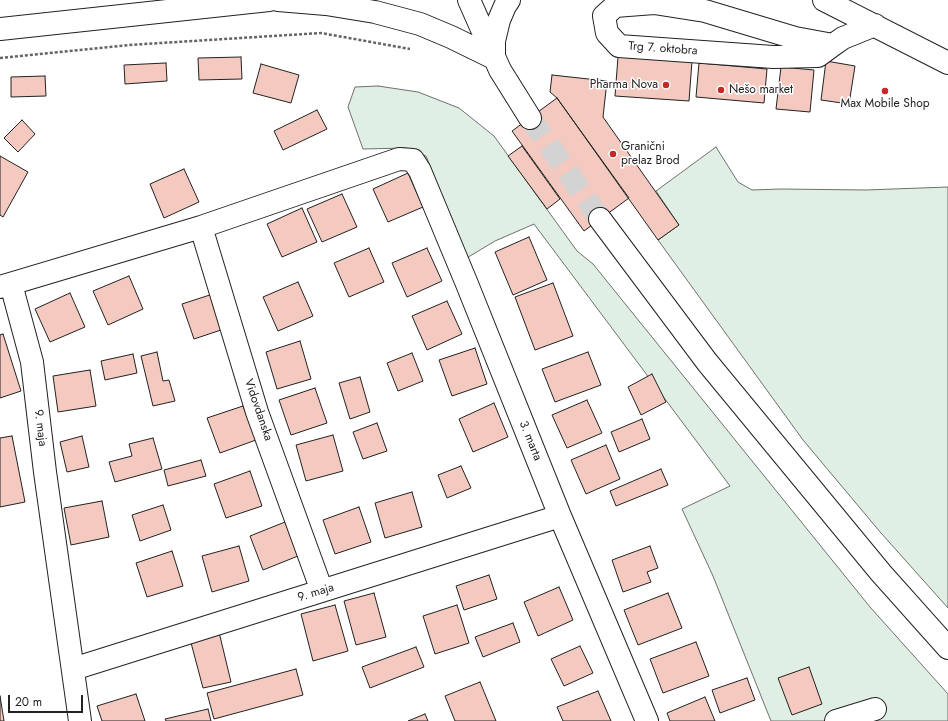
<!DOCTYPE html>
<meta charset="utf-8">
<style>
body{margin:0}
#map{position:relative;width:948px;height:721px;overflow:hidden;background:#fff;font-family:Jost,sans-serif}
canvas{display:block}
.scale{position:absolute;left:8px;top:695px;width:75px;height:18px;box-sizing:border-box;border:2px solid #222;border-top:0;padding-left:5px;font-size:12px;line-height:14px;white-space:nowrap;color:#222;-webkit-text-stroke:3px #fff;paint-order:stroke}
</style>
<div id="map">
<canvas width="948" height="721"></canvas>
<div class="scale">20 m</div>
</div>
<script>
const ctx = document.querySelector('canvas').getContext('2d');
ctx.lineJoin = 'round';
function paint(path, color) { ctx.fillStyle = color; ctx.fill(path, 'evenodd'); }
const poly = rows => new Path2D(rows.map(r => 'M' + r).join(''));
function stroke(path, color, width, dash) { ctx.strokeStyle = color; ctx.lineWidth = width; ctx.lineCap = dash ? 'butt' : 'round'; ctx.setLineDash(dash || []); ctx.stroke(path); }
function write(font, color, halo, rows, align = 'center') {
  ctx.font = font + ' Jost,sans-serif'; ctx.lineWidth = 3; ctx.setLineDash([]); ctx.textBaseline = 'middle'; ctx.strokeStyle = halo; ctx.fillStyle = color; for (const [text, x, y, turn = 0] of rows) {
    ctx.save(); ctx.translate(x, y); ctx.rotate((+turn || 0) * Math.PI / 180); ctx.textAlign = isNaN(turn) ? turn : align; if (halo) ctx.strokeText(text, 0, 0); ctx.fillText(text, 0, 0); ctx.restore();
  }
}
const green = poly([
 [378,86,418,92,459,108,494,136,577,251,593,264,870,607,948,694,948,721,771,721,713,576,682,509,730,486,534,224,495,241,465,259,437,183,426,156,406,148,363,149,348,107,355,87,378,86],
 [716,147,738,182,752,190,781,189,866,190,948,187,948,608,881,533,803,440,658,240,679,225,656,191,716,147]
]);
paint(green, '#e0efe3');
stroke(green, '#6f6f6f', 1);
const building = poly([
 [241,57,242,79,199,80,198,58,241,57],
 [618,57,692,61,689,101,615,96,618,57],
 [826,61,855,66,849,104,821,100,826,61],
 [166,63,167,81,125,84,124,65,166,63],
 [699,63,767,69,764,103,696,97,699,63],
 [261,64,299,75,291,103,253,93,261,64],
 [781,67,814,70,810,112,776,109,781,67],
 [552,75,607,81,603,117,679,225,658,240,557,98,550,92,552,75],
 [45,76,46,96,11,97,11,77,45,76],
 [557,98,629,198,584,231,512,131,557,98],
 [317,110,327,129,283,150,274,131,317,110],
 [22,120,35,134,18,152,4,138,22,120],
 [522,146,560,199,547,209,508,156,522,146],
 [0,156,28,172,3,217,0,215,0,156],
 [184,169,199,202,164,218,150,184,184,169],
 [408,173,423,207,388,222,373,189,408,173],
 [342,194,357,227,322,242,307,209,342,194],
 [302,208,317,242,282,257,267,224,302,208],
 [529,237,547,280,513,295,495,252,529,237],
 [369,248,384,282,349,297,334,263,369,248],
 [427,248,442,281,407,297,392,263,427,248],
 [129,276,143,309,108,325,93,291,129,276],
 [298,282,313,316,278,331,263,297,298,282],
 [553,283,573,336,535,350,515,297,553,283],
 [219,292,230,327,194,339,182,304,219,292],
 [70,293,85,327,50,342,35,309,70,293],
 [447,301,462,334,427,350,412,316,447,301],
 [3,334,21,391,0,398,0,335,3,334],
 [300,341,311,379,277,389,266,352,300,341],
 [475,348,487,384,452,396,439,360,475,348],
 [157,352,163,381,169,380,175,401,153,406,141,356,157,352],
 [588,352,601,385,555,402,542,369,588,352],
 [412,353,423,381,398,391,387,363,412,353],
 [133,354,137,373,105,380,101,361,133,354],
 [90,370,96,406,58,412,53,376,90,370],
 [652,374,666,402,641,415,628,387,652,374],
 [360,377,370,412,350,419,339,383,360,377],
 [315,388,327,423,291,435,279,400,315,388],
 [587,400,602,433,567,448,552,415,587,400],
 [494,403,508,437,473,452,459,419,494,403],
 [243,406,256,440,220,453,207,418,243,406],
 [642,419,650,439,619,452,611,432,642,419],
 [377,423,387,451,363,459,353,432,377,423],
 [333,435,343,471,306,481,296,445,333,435],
 [12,436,25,502,0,507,0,438,12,436],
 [82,436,89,467,67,472,60,442,82,436],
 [153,438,162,469,115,482,109,462,132,456,129,444,153,438],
 [606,445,620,479,586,494,571,460,606,445],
 [201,460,206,476,168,486,164,470,201,460],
 [461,466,471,488,447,498,438,475,461,466],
 [661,469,668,485,616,506,610,491,661,469],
 [250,471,262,506,226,518,214,484,250,471],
 [412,492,422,527,385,538,375,503,412,492],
 [102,501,109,537,71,545,64,508,102,501],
 [163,505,171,530,140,541,132,515,163,505],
 [359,507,371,542,335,554,323,520,359,507],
 [285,522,298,556,263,570,250,536,285,522],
 [239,546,249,581,212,592,202,556,239,546],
 [650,546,658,568,647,572,651,582,623,592,612,560,650,546],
 [172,551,183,586,147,597,136,563,172,551],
 [489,575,497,599,464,610,456,586,489,575],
 [559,587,573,620,538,636,524,602,559,587],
 [374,593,386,637,356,645,344,601,374,593],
 [668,593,682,628,638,645,624,610,668,593],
 [335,605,348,651,313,661,301,614,335,605],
 [457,605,469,643,435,654,423,616,457,605],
 [513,623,520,642,483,657,475,637,513,623],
 [219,632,231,682,203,688,190,639,219,632],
 [696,642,709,676,663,693,650,659,696,642],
 [580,646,593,673,564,686,551,659,580,646],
 [416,647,424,667,370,688,362,667,416,647],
 [809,667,822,704,792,715,778,678,809,667],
 [296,669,303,695,214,719,207,693,296,669],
 [747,678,755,700,720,713,712,690,747,678],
 [480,682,496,721,455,721,445,696,480,682],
 [598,691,611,721,563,721,557,707,598,691],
 [136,694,145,721,102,721,97,706,136,694],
 [0,696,4,721,0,721,0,696],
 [705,697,715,721,670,721,667,713,705,697],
 [208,709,211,721,166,721,165,719,208,709],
 [425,714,428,721,408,721,425,714]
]);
paint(building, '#f3c9c0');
stroke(building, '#222', 1);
stroke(poly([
 [530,118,600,219]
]), '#d3d3d3', 22, [22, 11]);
const minor = poly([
 [824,0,948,63],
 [833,45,795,38,705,11,654,3,615,6,604,16,607,33,619,46,773,57,818,56,833,45,843,38,875,25],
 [201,227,257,412,322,591],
 [11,284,32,362,45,472,80,721],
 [0,287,201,227,399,159,413,160,420,171,467,284,560,516,647,721],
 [73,669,560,516],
 [836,721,875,709]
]);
const major = poly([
 [278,0,326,4,375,12,420,24,451,37,494,58],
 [469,0,500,70,530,118],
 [0,29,269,0],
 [494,57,494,41,499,20,505,6,509,0],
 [600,219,707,362,881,573,948,648]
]);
stroke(minor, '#222', 24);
stroke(major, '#222', 24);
stroke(poly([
 [0,58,129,45,321,33,410,49]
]), '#646464', 2.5, [3, 2]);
stroke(minor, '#fff', 22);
stroke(major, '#fff', 22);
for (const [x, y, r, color] of [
 [666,85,4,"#c62828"],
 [721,90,4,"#c62828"],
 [885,91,4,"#c62828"],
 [613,154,4,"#c62828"]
]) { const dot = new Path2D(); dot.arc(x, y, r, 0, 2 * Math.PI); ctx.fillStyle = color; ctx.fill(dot); stroke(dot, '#fff', 1.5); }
write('12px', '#222', '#fff', [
 ["Trg 7. oktobra",663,49,4],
 ["Vidovdanska",258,410,71],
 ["9. maja",40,428,83],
 ["3. marta",530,441,68],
 ["9. maja",316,593,-17]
]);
write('12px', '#222', '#fff', [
 ["Pharma Nova",658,85,"right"],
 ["Nešo market",729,90],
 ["Max Mobile Shop",885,104,"center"],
 ["Granični",621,147],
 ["prelaz Brod",621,161]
], 'left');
</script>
